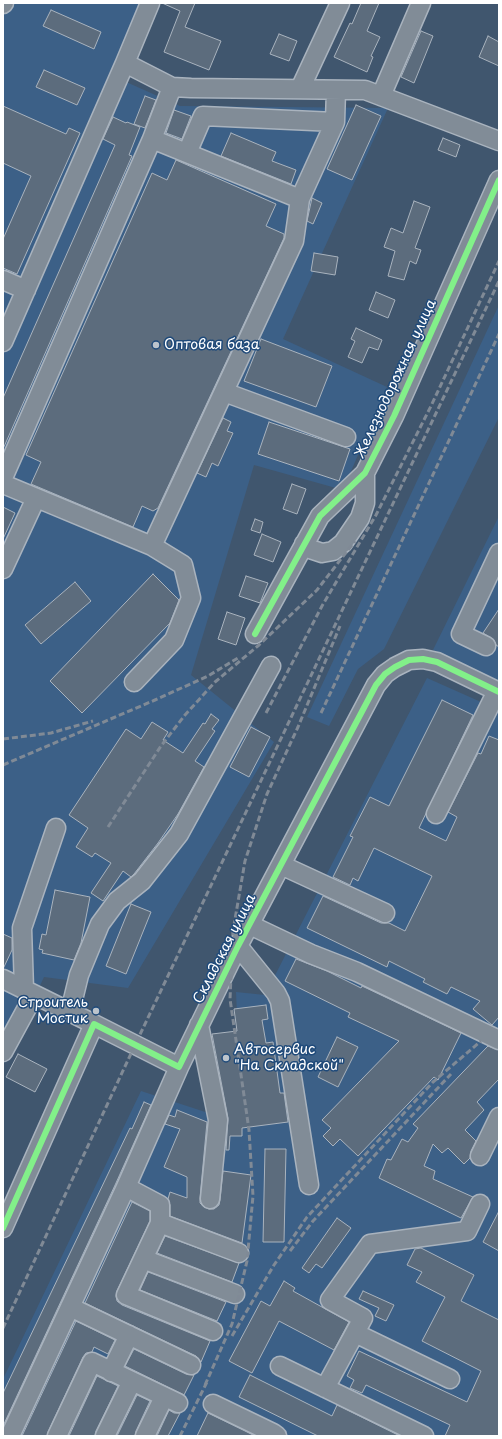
<!DOCTYPE html>
<meta charset="utf-8">
<style>
body{margin:0}
#map{position:relative;width:502px;height:1439px;overflow:hidden;background:#40566e;font-family:"Playpen Sans",sans-serif}
canvas{display:block}
.frame{position:absolute;inset:0;border:4px solid #fff;pointer-events:none}
</style>
<div id="map">
<canvas width="502" height="1439"></canvas>
<div class="frame"></div>
</div>
<script>
const ctx = document.querySelector('canvas').getContext('2d');
ctx.lineJoin = 'round';
function paint(path, color) { ctx.fillStyle = color; ctx.fill(path, 'evenodd'); }
const poly = rows => new Path2D(rows.map(r => 'M' + r).join(''));
function stroke(path, color, width, dash) { ctx.strokeStyle = color; ctx.lineWidth = width; ctx.lineCap = dash ? 'butt' : 'round'; ctx.setLineDash(dash || []); ctx.stroke(path); }
function write(font, color, halo, rows, align = 'center') {
  ctx.font = font + ' "Playpen Sans",sans-serif'; ctx.lineWidth = 3; ctx.setLineDash([]); ctx.textBaseline = 'middle'; ctx.strokeStyle = halo; ctx.fillStyle = color; for (const [text, x, y, turn = 0] of rows) {
    ctx.save(); ctx.translate(x, y); ctx.rotate((+turn || 0) * Math.PI / 180); ctx.textAlign = isNaN(turn) ? turn : align; if (halo) ctx.strokeText(text, 0, 0); ctx.fillText(text, 0, 0); ctx.restore();
  }
}
paint(poly([
 [3,3,145,3,115,77,180,106,388,108,283,339,387,387,343,490,254,465,191,675,274,742,128,988,44,977,3,1065],
 [499,305,499,417,384,649,358,669,329,726,307,717],
 [499,516,499,681,433,650],
 [427,678,499,710,499,1436,3,1436,3,1379,141,1091,242,1124,236,992,265,995]
]), '#3c6087');
const building = poly([
 [162,3,195,3,185,27,221,41,209,70,164,52,180,11,162,3],
 [361,3,379,3,367,31,380,37,371,56,373,57,367,72,334,57,350,23,352,24,361,3],
 [51,10,101,32,94,49,43,26,51,10],
 [421,31,433,36,414,83,401,77,421,31],
 [279,34,297,41,289,61,270,54,279,34],
 [488,36,499,42,499,66,479,57,488,36],
 [44,70,85,88,77,105,36,87,44,70],
 [145,96,156,100,145,128,134,124,145,96],
 [356,105,381,116,352,180,327,169,356,105],
 [3,106,66,134,69,128,80,133,17,274,3,268,3,239,31,176,3,163,3,106],
 [174,110,191,116,182,139,166,133,174,110],
 [113,117,126,123,127,122,140,127,129,155,132,156,3,449,3,398,115,145,103,139,113,117],
 [231,133,276,152,272,161,296,170,291,184,221,156,231,133],
 [443,138,460,145,456,157,438,150,443,138],
 [176,160,276,204,266,226,284,234,284,238,158,508,153,511,142,506,133,527,31,484,41,462,26,455,152,173,167,180,176,160],
 [312,198,322,203,313,224,307,221,312,198],
 [414,201,430,207,415,248,421,250,416,264,410,261,404,280,388,276,395,251,384,247,391,228,403,233,414,201],
 [314,253,338,257,335,275,311,271,314,253],
 [376,292,395,300,388,318,369,310,376,292],
 [356,328,382,340,378,350,369,347,362,363,348,357,355,341,351,339,356,328],
 [261,339,332,366,316,407,244,381,261,339],
 [223,418,231,422,227,431,233,433,218,466,212,463,206,477,197,473,223,418],
 [269,422,350,449,339,481,258,454,269,422],
 [292,484,306,489,297,514,283,509,292,484],
 [3,507,15,513,3,539,3,507],
 [255,519,263,522,260,533,251,530,255,519],
 [262,534,281,542,273,562,254,555,262,534],
 [153,574,179,600,170,623,82,713,50,681,153,574],
 [246,576,268,583,260,603,239,596,246,576],
 [75,582,91,601,41,644,25,625,75,582],
 [499,609,499,647,496,645,494,640,483,633,499,609],
 [227,612,245,618,236,645,218,639,227,612],
 [442,700,473,715,419,828,446,841,457,817,448,812,478,753,481,754,489,736,499,740,499,1017,492,1025,473,1009,480,1001,451,987,447,994,423,982,425,979,389,961,387,967,307,928,323,896,381,923,389,923,405,931,432,876,374,848,358,881,353,878,350,885,333,877,353,837,350,836,370,797,389,806,442,700],
 [211,714,219,720,212,729,215,731,195,761,204,767,178,814,158,843,134,874,131,877,123,871,103,901,91,893,111,863,95,853,92,857,76,847,88,828,69,815,126,729,141,739,152,722,168,732,163,740,183,753,203,723,205,724,211,714],
 [251,727,270,737,249,777,230,767,251,727],
 [55,890,90,897,81,943,74,960,42,953,43,950,39,949,42,934,46,935,55,890],
 [131,904,151,912,126,974,106,966,131,904],
 [3,934,12,938,12,950,3,969,3,934],
 [296,959,327,971,361,988,362,986,461,1033,438,1080,434,1077,358,1156,340,1139,333,1146,323,1136,331,1128,322,1120,399,1041,348,1017,350,1013,285,981,296,959],
 [266,1005,268,1019,262,1020,266,1043,273,1042,280,1093,284,1093,288,1122,242,1128,242,1136,230,1136,229,1150,226,1150,228,1118,212,1034,237,1031,234,1009,266,1005],
 [337,1037,358,1047,338,1087,318,1077,337,1037],
 [488,1046,499,1050,499,1079,477,1102,484,1110,465,1130,476,1141,471,1151,470,1158,464,1164,448,1148,442,1153,433,1144,424,1166,435,1171,433,1179,473,1197,461,1218,379,1178,387,1159,391,1160,402,1139,408,1142,418,1128,413,1124,488,1046],
 [18,1054,47,1069,35,1092,6,1077,18,1054],
 [144,1102,151,1105,116,1183,3,1426,3,1393,130,1128,132,1129,144,1102],
 [177,1110,207,1122,200,1198,200,1203,204,1207,209,1209,214,1209,219,1205,220,1200,223,1171,251,1175,242,1243,170,1216,170,1205,168,1199,170,1192,187,1198,187,1177,164,1167,180,1129,165,1124,169,1115,175,1117,177,1110],
 [265,1149,286,1149,284,1242,263,1242,265,1149],
 [132,1202,150,1211,150,1221,117,1291,116,1296,117,1301,122,1305,210,1341,201,1362,196,1356,85,1303,132,1202],
 [499,1211,499,1251,483,1242,499,1211],
 [337,1218,351,1228,322,1268,316,1264,309,1273,302,1268,337,1218],
 [165,1236,239,1263,232,1282,157,1253,165,1236],
 [421,1248,474,1275,461,1301,499,1320,499,1436,445,1436,450,1425,366,1385,362,1393,350,1388,354,1380,347,1376,359,1351,467,1402,481,1371,422,1341,445,1297,416,1282,422,1272,407,1265,415,1249,421,1248],
 [148,1272,226,1302,217,1321,140,1290,148,1272],
 [284,1281,295,1288,293,1291,349,1322,334,1350,279,1321,252,1373,229,1361,261,1301,270,1306,284,1281],
 [363,1291,394,1305,386,1321,375,1316,379,1308,359,1299,363,1291],
 [76,1321,115,1340,108,1354,94,1347,92,1352,86,1353,83,1357,48,1432,47,1436,22,1436,76,1321],
 [134,1349,186,1374,194,1375,184,1395,125,1366,134,1349],
 [250,1375,332,1416,337,1405,400,1436,318,1436,239,1397,250,1375],
 [97,1376,118,1386,96,1431,95,1436,69,1436,97,1376],
 [137,1395,150,1401,136,1431,135,1436,117,1436,137,1395],
 [169,1410,174,1413,180,1413,168,1436,157,1436,169,1410],
 [208,1413,243,1430,255,1436,197,1436,208,1413]
]);
paint(building, '#5c6c7d');
stroke(building, '#a9b3be', 1);
const minor = poly([
 [150,3,125,63,172,87,191,88,365,90,499,141],
 [3,4,4,3],
 [300,89,340,3],
 [381,96,421,3],
 [152,139,300,199],
 [187,153,203,116,335,122],
 [3,280,26,290],
 [3,342,125,63],
 [224,392,346,437],
 [3,478,152,139,172,87],
 [3,484,152,546,294,241,300,199,335,122,336,90],
 [304,544,310,549,322,553,333,551,343,543,360,518,365,503,365,473],
 [3,569,36,498],
 [255,634,320,516,365,473,394,416,499,180],
 [486,646,461,634,499,553],
 [134,682,174,640,191,598,183,565,152,546],
 [436,814,497,691],
 [281,865,385,913],
 [250,925,311,954,357,972,499,1040],
 [238,946,276,993,280,1001,309,1185],
 [3,979,94,1024],
 [24,989,22,928,56,828],
 [70,1012,79,975,100,924,117,901,142,881,179,834,271,666],
 [199,1025,218,1120,210,1199],
 [3,1052,34,995],
 [480,1156,499,1117],
 [126,1187,160,1205,160,1223,126,1295,213,1331],
 [160,1223,239,1253],
 [3,1228,94,1024,179,1067,238,946,376,685,385,674,395,667,409,660,423,659,437,662,499,692],
 [143,1259,235,1294],
 [70,1307,191,1365],
 [355,1333,450,1379],
 [280,1366,424,1436],
 [111,1372,129,1335],
 [325,1388,363,1318,330,1300,370,1244,467,1231,480,1204],
 [213,1404,273,1433,277,1436],
 [10,1436,126,1187,179,1067],
 [57,1436,92,1362,178,1403],
 [105,1436,132,1381],
 [145,1436,164,1397]
]);
stroke(minor, '#a9b3be', 21);
stroke(minor, '#818c97', 18);
stroke(poly([
 [266,713,322,606,376,515,431,406,499,261],
 [321,713,499,334],
 [3,739,51,733,93,721],
 [3,765,155,700,208,676,238,658],
 [108,827,161,746,185,715,215,682,259,645,317,590,355,541],
 [290,1251,313,1221,451,1074],
 [3,1328,135,1045,499,281],
 [232,1336,274,1265,307,1217,433,1082,481,1041],
 [205,1385,232,1324,247,1261,253,1196,249,1130,230,999,233,931,245,861,267,794,298,727,340,626],
 [180,1436,208,1380]
]), '#808a96', 3, [6, 3]);
stroke(poly([
 [255,634,320,516,365,473,394,416,499,180],
 [3,1228,94,1024,179,1067,238,946,376,685,385,674,395,667,409,660,423,659,437,662,499,692]
]), '#82f089', 6);
for (const [x, y, r, color] of [
 [156,345,4,"#bcc4cc"],
 [96,1011,4,"#bcc4cc"],
 [226,1058,4,"#bcc4cc"]
]) { const dot = new Path2D(); dot.arc(x, y, r, 0, 2 * Math.PI); ctx.fillStyle = color; ctx.fill(dot); stroke(dot, '#1f4a7a', 1.5); }
write('14px', '#fff', '#1f4a7a', [
 ["Оптовая база",164,345],
 ["Строитель",88,1003,"right"],
 ["Мостик",88,1019,"right"],
 ["Автосервис",234,1050],
 ["\"На Складской\"",234,1066]
], 'left');
write('14px', '#fff', '#1f4a7a', [
 ["Железнодорожная улица",396,379,-65],
 ["Складская улица",225,949,-63]
]);
</script>
